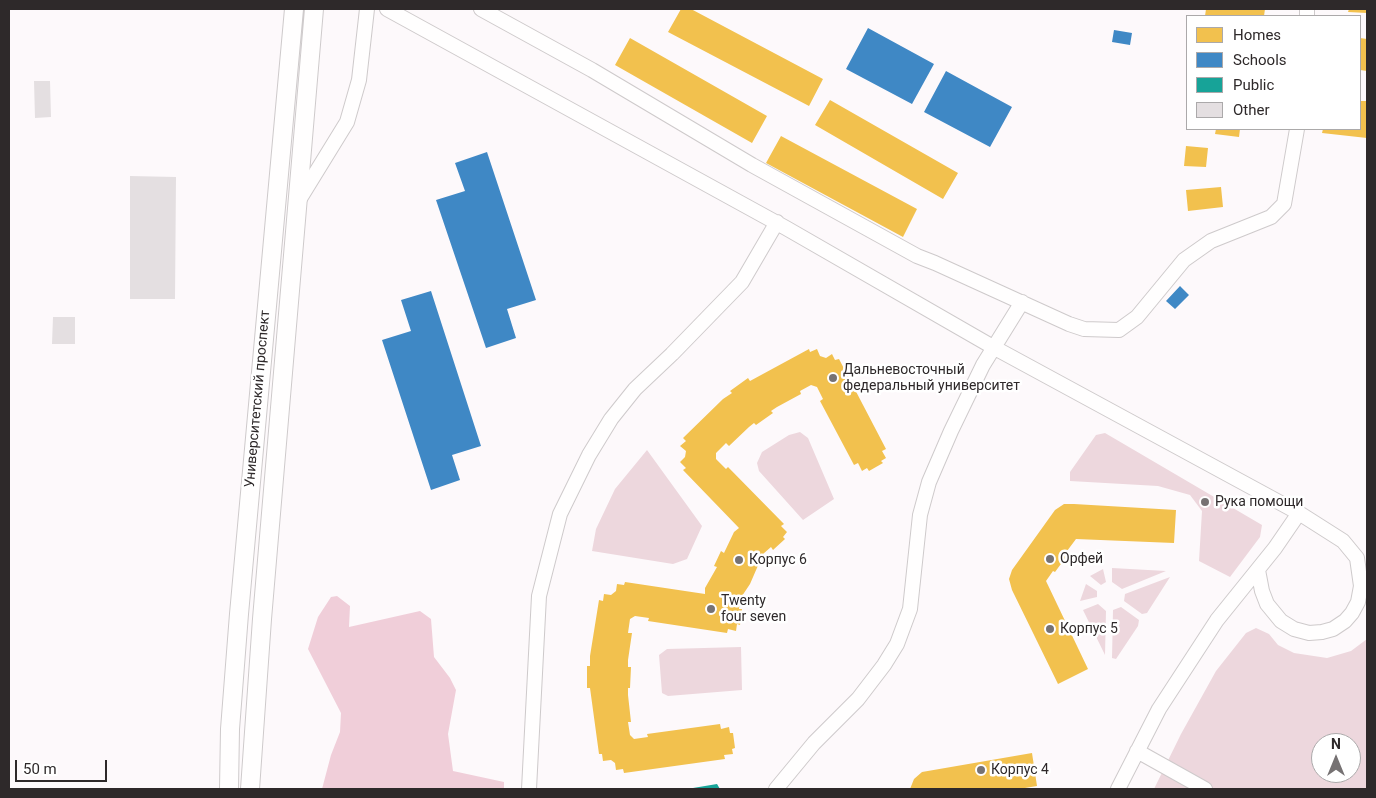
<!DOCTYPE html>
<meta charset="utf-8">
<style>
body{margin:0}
#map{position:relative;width:1376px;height:798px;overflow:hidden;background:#fdf9fb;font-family:Roboto,sans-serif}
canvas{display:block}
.frame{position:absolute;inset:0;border:10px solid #2e292a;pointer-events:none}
.legend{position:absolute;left:1186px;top:15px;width:175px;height:115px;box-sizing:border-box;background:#fff;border:1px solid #aba9aa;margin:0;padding:6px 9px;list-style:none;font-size:15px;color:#2e292a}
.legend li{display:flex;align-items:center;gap:10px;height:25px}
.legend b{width:25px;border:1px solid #aba9aa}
.north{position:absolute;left:1311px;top:733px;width:50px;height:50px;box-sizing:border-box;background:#fff;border:1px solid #aba9aa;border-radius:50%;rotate:0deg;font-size:14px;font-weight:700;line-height:20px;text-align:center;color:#2e292a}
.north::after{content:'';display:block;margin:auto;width:18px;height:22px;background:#767273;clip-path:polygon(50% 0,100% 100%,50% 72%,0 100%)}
.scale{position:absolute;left:15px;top:760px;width:92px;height:22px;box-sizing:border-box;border:2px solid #2e292a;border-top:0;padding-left:6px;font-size:15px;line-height:18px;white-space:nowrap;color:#2e292a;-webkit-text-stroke:4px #fff;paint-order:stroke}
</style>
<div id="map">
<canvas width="1376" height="798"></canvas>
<div class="frame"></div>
<ul class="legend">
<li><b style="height:14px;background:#f2c14e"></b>Homes</li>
<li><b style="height:14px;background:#3f88c5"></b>Schools</li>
<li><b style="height:14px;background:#17a398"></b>Public</li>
<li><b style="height:14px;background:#e4dfe1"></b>Other</li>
</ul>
<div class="north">N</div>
<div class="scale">50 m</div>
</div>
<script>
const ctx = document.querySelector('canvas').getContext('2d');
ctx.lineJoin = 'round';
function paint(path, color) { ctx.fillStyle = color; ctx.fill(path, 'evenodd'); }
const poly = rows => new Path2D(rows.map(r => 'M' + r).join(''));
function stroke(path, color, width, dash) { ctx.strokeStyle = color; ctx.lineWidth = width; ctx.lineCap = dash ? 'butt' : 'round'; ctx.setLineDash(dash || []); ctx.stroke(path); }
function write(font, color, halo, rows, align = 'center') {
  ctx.font = font + ' Roboto,sans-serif'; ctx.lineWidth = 5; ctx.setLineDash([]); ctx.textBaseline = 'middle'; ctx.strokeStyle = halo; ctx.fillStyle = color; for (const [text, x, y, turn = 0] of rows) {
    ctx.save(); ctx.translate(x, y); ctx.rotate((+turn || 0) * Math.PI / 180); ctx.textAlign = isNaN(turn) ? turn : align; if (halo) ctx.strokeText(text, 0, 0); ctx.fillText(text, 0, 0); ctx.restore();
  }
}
paint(poly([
 [800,432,808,438,834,499,803,520,759,471,757,463,762,452,789,435],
 [1105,433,1262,525,1260,537,1230,577,1199,561,1202,511,1190,495,1158,486,1070,481,1070,472,1096,435],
 [647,450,702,526,687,559,673,564,592,551,596,529,615,489],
 [1112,568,1166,571,1122,589,1112,582],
 [1103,569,1106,582,1101,585,1090,576],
 [1170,577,1147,613,1142,614,1124,601,1125,594],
 [1086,584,1097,591,1097,597,1080,601],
 [1098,604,1106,611,1105,655,1083,610],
 [1121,607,1139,620,1138,626,1116,659,1112,658,1113,610],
 [1256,628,1269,634,1278,645,1294,653,1327,658,1351,651,1367,639,1367,789,1154,789,1181,734,1216,671,1246,633],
 [1321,743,1351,743,1351,773,1321,773],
 [741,647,742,690,668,696,662,693,659,655,667,649]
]), '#edd7dd');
paint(poly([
 [337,596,350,606,349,627,420,611,431,619,434,657,450,678,456,690,448,734,453,771,504,782,504,789,322,789,331,755,340,732,341,713,308,649,318,617,331,597]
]), '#f0ced9');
paint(poly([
 [681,9,691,9,823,79,809,106,668,32],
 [1206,9,1265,9,1264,16,1205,16],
 [1349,9,1367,9,1367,13,1348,12],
 [630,38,767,116,752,143,615,65],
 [1360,38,1367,39,1367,71,1360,70],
 [830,100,958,173,943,199,815,125],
 [1360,101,1367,101,1367,138,1322,133,1323,129,1360,129],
 [1216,129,1240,129,1239,137,1215,134],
 [781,136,917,209,903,237,766,163],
 [1186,146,1208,148,1206,167,1184,166],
 [1221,187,1223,207,1188,211,1186,190],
 [809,349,810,352,817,349,820,356,826,358,832,354,835,360,839,359,886,449,882,451,886,458,881,461,883,463,869,471,867,468,862,471,858,463,854,465,820,401,823,399,817,387,811,385,800,391,801,394,777,407,771,411,773,413,756,425,754,423,749,427,729,446,726,443,716,453,716,459,726,469,728,467,784,524,781,526,787,532,783,537,785,539,773,550,771,547,763,554,750,584,740,599,739,609,742,609,740,625,737,624,736,631,728,629,727,633,648,621,649,618,635,616,630,619,628,633,632,633,628,660,628,667,631,667,630,688,628,688,628,695,631,722,628,722,630,735,634,739,648,737,647,734,720,724,721,729,729,727,730,733,733,733,735,748,732,749,733,754,724,755,725,759,624,773,623,769,616,770,615,763,611,760,603,761,602,754,599,754,590,688,587,688,587,666,590,666,590,656,599,600,603,601,604,594,611,595,616,591,617,584,624,585,625,582,705,594,705,588,717,567,714,566,721,551,724,553,734,532,739,528,683,470,686,468,680,462,685,457,686,451,680,446,686,441,683,438,723,399,732,393,730,391,748,378,750,381],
 [1064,504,1074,504,1176,510,1174,543,1076,539,1067,551,1069,553,1055,572,1053,571,1046,581,1088,669,1058,684,1012,590,1009,579,1012,570,1055,510],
 [1032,753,1037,786,1019,789,910,789,914,779,922,772]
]), '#f2c14e');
paint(poly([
 [868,28,934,64,912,104,846,69],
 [1114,30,1132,33,1130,45,1112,42],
 [946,71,1012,107,990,147,924,112],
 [487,152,536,300,507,309,516,338,486,348,436,200,465,191,455,163],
 [1180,286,1189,295,1175,309,1166,301],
 [431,291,481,446,452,455,460,480,431,490,382,340,411,331,401,300]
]), '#3f88c5');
paint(poly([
 [717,784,720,789,693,789,693,788]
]), '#17a398');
paint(poly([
 [34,81,50,81,51,117,35,118],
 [130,176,176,177,175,299,130,299],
 [53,317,75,317,75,344,52,344]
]), '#e4dfe1');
const minor = poly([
 [387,9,786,228,993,347,1299,513,1343,541,1357,558,1361,586,1358,602,1352,613,1345,621,1333,629,1322,632,1309,633,1294,629,1281,621,1267,604,1262,591,1258,570],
 [481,9,592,70,752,165,917,256,935,263,1069,324,1084,329,1119,330,1137,317,1184,260,1211,241,1271,217,1284,204,1297,129],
 [1307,16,1307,9],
 [299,200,347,122,359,80,367,9],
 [1137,751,1205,789],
 [529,789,539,596,560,514,589,455,611,419,635,389,672,354,742,282,777,222],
 [776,789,814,743,858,699,884,665,897,644,910,609,920,515,929,482,951,431,983,365,1022,302],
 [1118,789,1159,709,1217,620,1275,548,1299,513]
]);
const major = poly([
 [229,789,230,729,239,614,294,9],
 [250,789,262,619,314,9]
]);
stroke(minor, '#cecacb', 16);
stroke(major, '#cecacb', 20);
stroke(minor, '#fffefe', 14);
stroke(major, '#fffefe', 18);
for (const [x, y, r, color] of [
 [833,378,5,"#767273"],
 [1205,502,5,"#767273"],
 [1050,559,5,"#767273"],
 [739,560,5,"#767273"],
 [711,609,5,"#767273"],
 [1050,629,5,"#767273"],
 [981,770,5,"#767273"]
]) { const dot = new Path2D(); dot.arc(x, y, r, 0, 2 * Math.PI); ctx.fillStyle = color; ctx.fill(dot); stroke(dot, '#fff', 2); }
write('14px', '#2e292a', '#fff', [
 ["Дальневосточный",843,370],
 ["федеральный университет",843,386],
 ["Рука помощи",1215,502],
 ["Орфей",1060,559],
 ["Корпус 6",749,560],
 ["Twenty",721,601],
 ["four seven",721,617],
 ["Корпус 5",1060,629],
 ["Корпус 4",991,770]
], 'left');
write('14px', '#2e292a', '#fff', [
 ["Университетский проспект",258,399,-85]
]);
</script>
